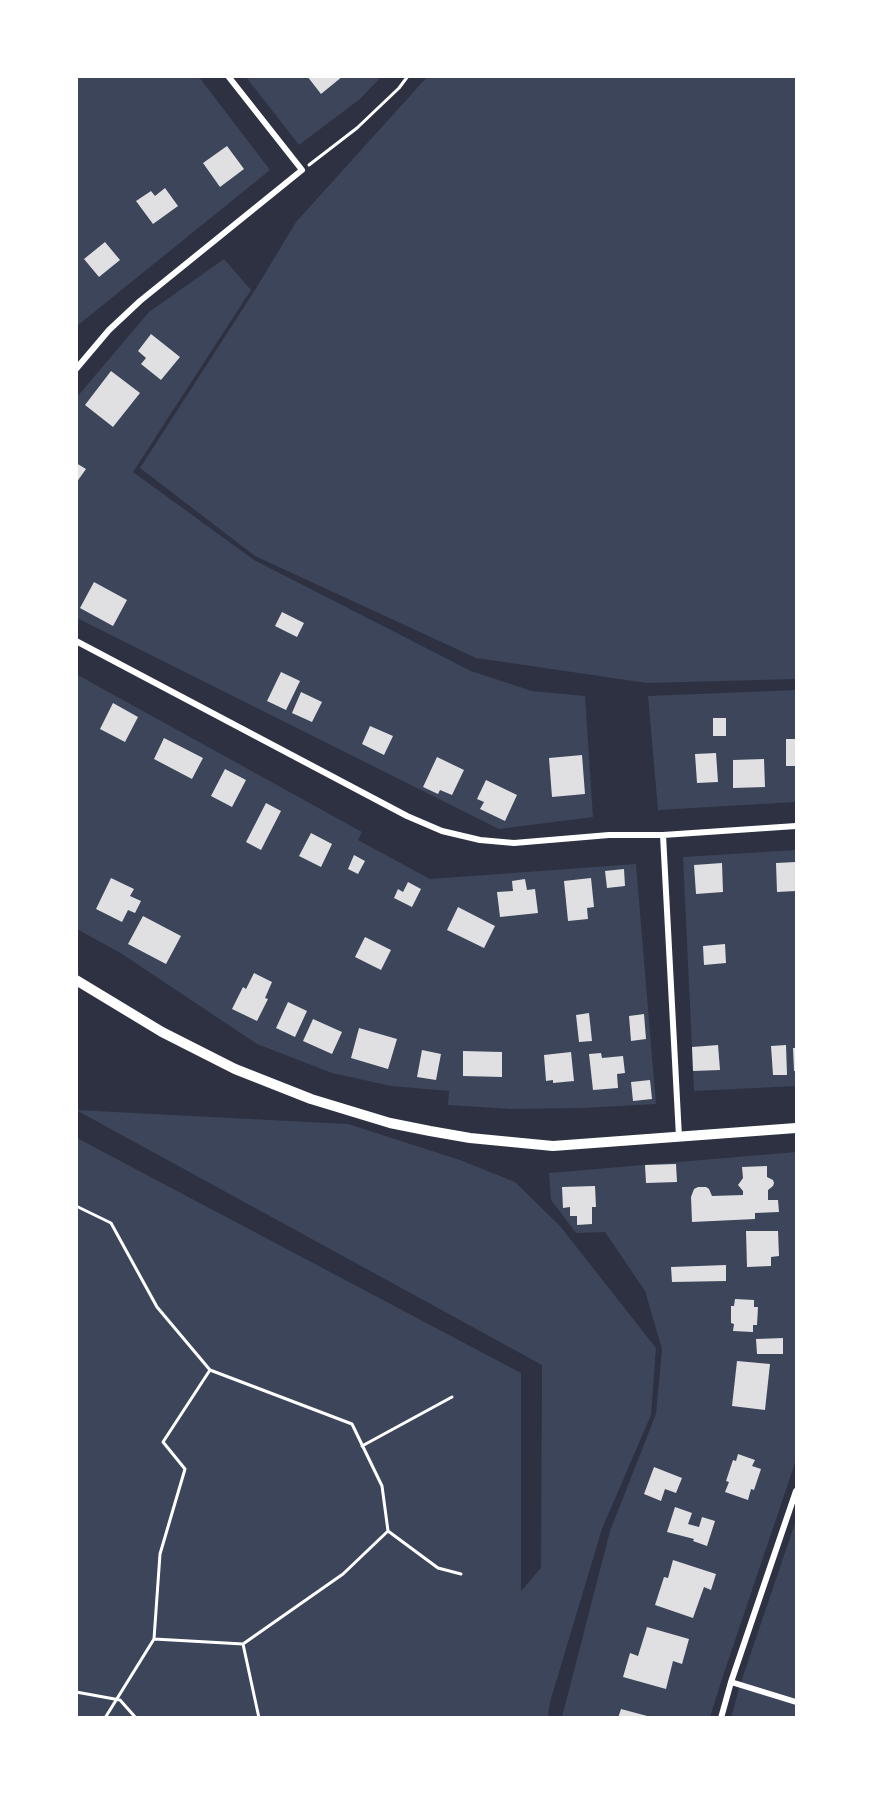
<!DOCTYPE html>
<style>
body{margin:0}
#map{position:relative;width:873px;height:1794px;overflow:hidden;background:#2d3142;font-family:"Source Sans 3",sans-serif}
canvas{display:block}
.frame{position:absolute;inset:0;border:78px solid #fff;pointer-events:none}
</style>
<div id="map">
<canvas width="873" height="1794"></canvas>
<div class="frame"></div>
</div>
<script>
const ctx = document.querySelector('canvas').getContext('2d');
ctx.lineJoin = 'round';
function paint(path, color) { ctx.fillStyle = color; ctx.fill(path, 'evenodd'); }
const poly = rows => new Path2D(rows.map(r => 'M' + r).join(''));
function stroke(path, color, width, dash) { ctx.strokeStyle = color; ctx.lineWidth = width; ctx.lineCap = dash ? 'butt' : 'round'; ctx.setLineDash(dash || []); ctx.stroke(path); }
paint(poly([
 [77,77,199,77,270,170,77,326],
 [246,77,381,77,360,99,299,145],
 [427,77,796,77,796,679,647,683,476,658,255,556,140,468,255,290,296,222],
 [224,259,251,290,133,472,254,560,471,671,532,691,585,696,593,817,499,829,77,618,76,398,149,312],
 [76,674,362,832,358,840,430,879,636,864,656,1104,582,1108,511,1109,448,1105,449,1091,391,1086,332,1073,257,1044,122,954,77,929],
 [796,690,796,802,658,810,648,696],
 [796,850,796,1086,694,1091,683,857],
 [76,1110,348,1124,460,1160,515,1182,560,1226,656,1348,651,1415,602,1529,550,1702,548,1717,77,1717,77,1138,521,1373,521,1591,541,1568,542,1365],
 [796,1152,796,1460,722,1679,710,1717,562,1717,610,1531,656,1414,662,1349,645,1291,605,1232,576,1233,551,1200,549,1173],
 [796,1520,796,1717,731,1718,740,1685]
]), '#3c4559');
paint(poly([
 [307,76,343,76,321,94],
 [227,146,244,169,220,187,203,163],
 [165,188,178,206,153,224,136,201,151,191,155,196],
 [105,242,120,260,99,277,84,259],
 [151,334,180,357,161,380,141,364,146,358,138,351],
 [111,371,140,393,113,427,85,405],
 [76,463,86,469,76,483],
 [94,582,127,600,113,626,80,608],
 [282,612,304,623,297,637,275,626],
 [281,672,300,681,286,710,267,701],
 [301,692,322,702,312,722,292,713],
 [113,703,138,717,125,742,100,729],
 [713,718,726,718,726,736,713,736],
 [370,726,393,736,384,755,362,744],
 [164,738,203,758,192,779,154,759],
 [786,739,796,739,796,766,786,766],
 [716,753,718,782,697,783,695,754],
 [582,755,585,794,552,797,549,758],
 [437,757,464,770,452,795,440,790,438,794,423,787],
 [764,759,765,787,733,788,733,760],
 [225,769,246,780,232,807,211,796],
 [486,780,517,795,505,821,480,809,484,802,477,799],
 [266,803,281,811,261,850,246,842],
 [311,833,332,844,321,867,299,856],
 [354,855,365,861,358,874,348,869],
 [796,862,796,891,777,892,776,863],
 [722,863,723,892,696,894,694,865],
 [624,869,625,886,607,888,605,871],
 [111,878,134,889,130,896,141,901,135,913,128,910,122,922,96,909],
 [591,878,594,907,587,908,588,919,568,921,564,881],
 [525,879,527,890,535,889,538,913,500,917,497,892,513,891,512,881],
 [408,882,421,889,412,907,394,898,398,889,403,892],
 [458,907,495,926,484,948,447,930],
 [143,916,181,936,166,964,128,944],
 [365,937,391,950,381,970,355,957],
 [725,944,726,963,704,965,703,946],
 [254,973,272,982,265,998,268,999,257,1021,232,1009,243,987,246,989],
 [288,1002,307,1011,295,1037,276,1028],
 [589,1013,592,1041,579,1042,576,1015],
 [644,1014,646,1039,631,1041,629,1016],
 [313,1019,342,1032,332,1054,303,1041],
 [359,1028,397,1039,388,1069,351,1058],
 [718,1045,720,1070,693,1071,692,1047],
 [786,1045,787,1075,773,1075,771,1046],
 [793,1048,796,1048,796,1071,794,1071],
 [422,1050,441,1054,436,1080,417,1077],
 [463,1051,502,1052,502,1077,463,1076],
 [571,1052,574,1081,553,1083,553,1080,546,1081,544,1055],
 [601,1053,602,1058,623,1056,625,1073,617,1074,618,1088,593,1090,589,1054],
 [650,1080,652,1099,633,1101,631,1082],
 [676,1164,677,1182,646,1183,645,1165],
 [767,1166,767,1177,773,1180,774,1183,773,1186,768,1190,768,1200,778,1200,779,1212,755,1213,755,1219,692,1222,691,1197,694,1189,698,1187,706,1187,709,1189,712,1196,743,1195,743,1191,738,1185,743,1178,742,1167],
 [595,1186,596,1207,592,1207,592,1224,577,1225,577,1216,570,1216,570,1207,563,1208,562,1187],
 [746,1231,778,1231,779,1256,771,1257,771,1266,747,1267],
 [726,1265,726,1281,672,1282,671,1267],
 [735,1299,754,1300,754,1307,758,1307,757,1325,753,1325,753,1332,733,1331,734,1324,731,1323,731,1306,734,1306],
 [783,1338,783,1354,757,1354,756,1339],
 [737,1361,770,1364,765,1410,732,1406],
 [738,1454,755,1460,752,1466,761,1469,754,1490,751,1489,748,1500,725,1492,729,1482,726,1481,733,1460,736,1461],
 [654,1467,682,1478,676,1493,665,1489,661,1501,644,1494],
 [675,1507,692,1513,688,1524,699,1527,702,1517,715,1521,707,1546,693,1541,694,1539,667,1532],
 [673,1560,716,1574,711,1590,704,1587,693,1618,655,1605,664,1577,668,1578],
 [647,1627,689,1639,682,1664,673,1661,666,1689,623,1677,630,1653,638,1656],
 [621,1709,651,1717,651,1718,618,1718]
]), '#e0e0e3');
stroke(poly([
 [309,165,357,128,399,88,408,76],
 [76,1206,111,1223,157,1307,210,1370,352,1424,382,1486,388,1531,438,1568,461,1574],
 [210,1370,163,1442,185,1469,160,1554,154,1639,243,1644,343,1574,388,1531],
 [362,1446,452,1397],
 [243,1644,259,1718],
 [76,1692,120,1700,136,1718],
 [105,1718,154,1639]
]), '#fff', 3);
stroke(poly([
 [76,369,109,330,140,301,302,170,228,76],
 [76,641,407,816,442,831,480,840,514,843,609,835,663,835,796,826],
 [663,835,679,1137],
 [731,1682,796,1702],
 [721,1718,731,1682,796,1491]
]), '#fff', 6);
stroke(poly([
 [76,980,162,1032,235,1069,311,1099,390,1123,430,1131,470,1138,553,1146,796,1128]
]), '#fff', 10);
</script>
